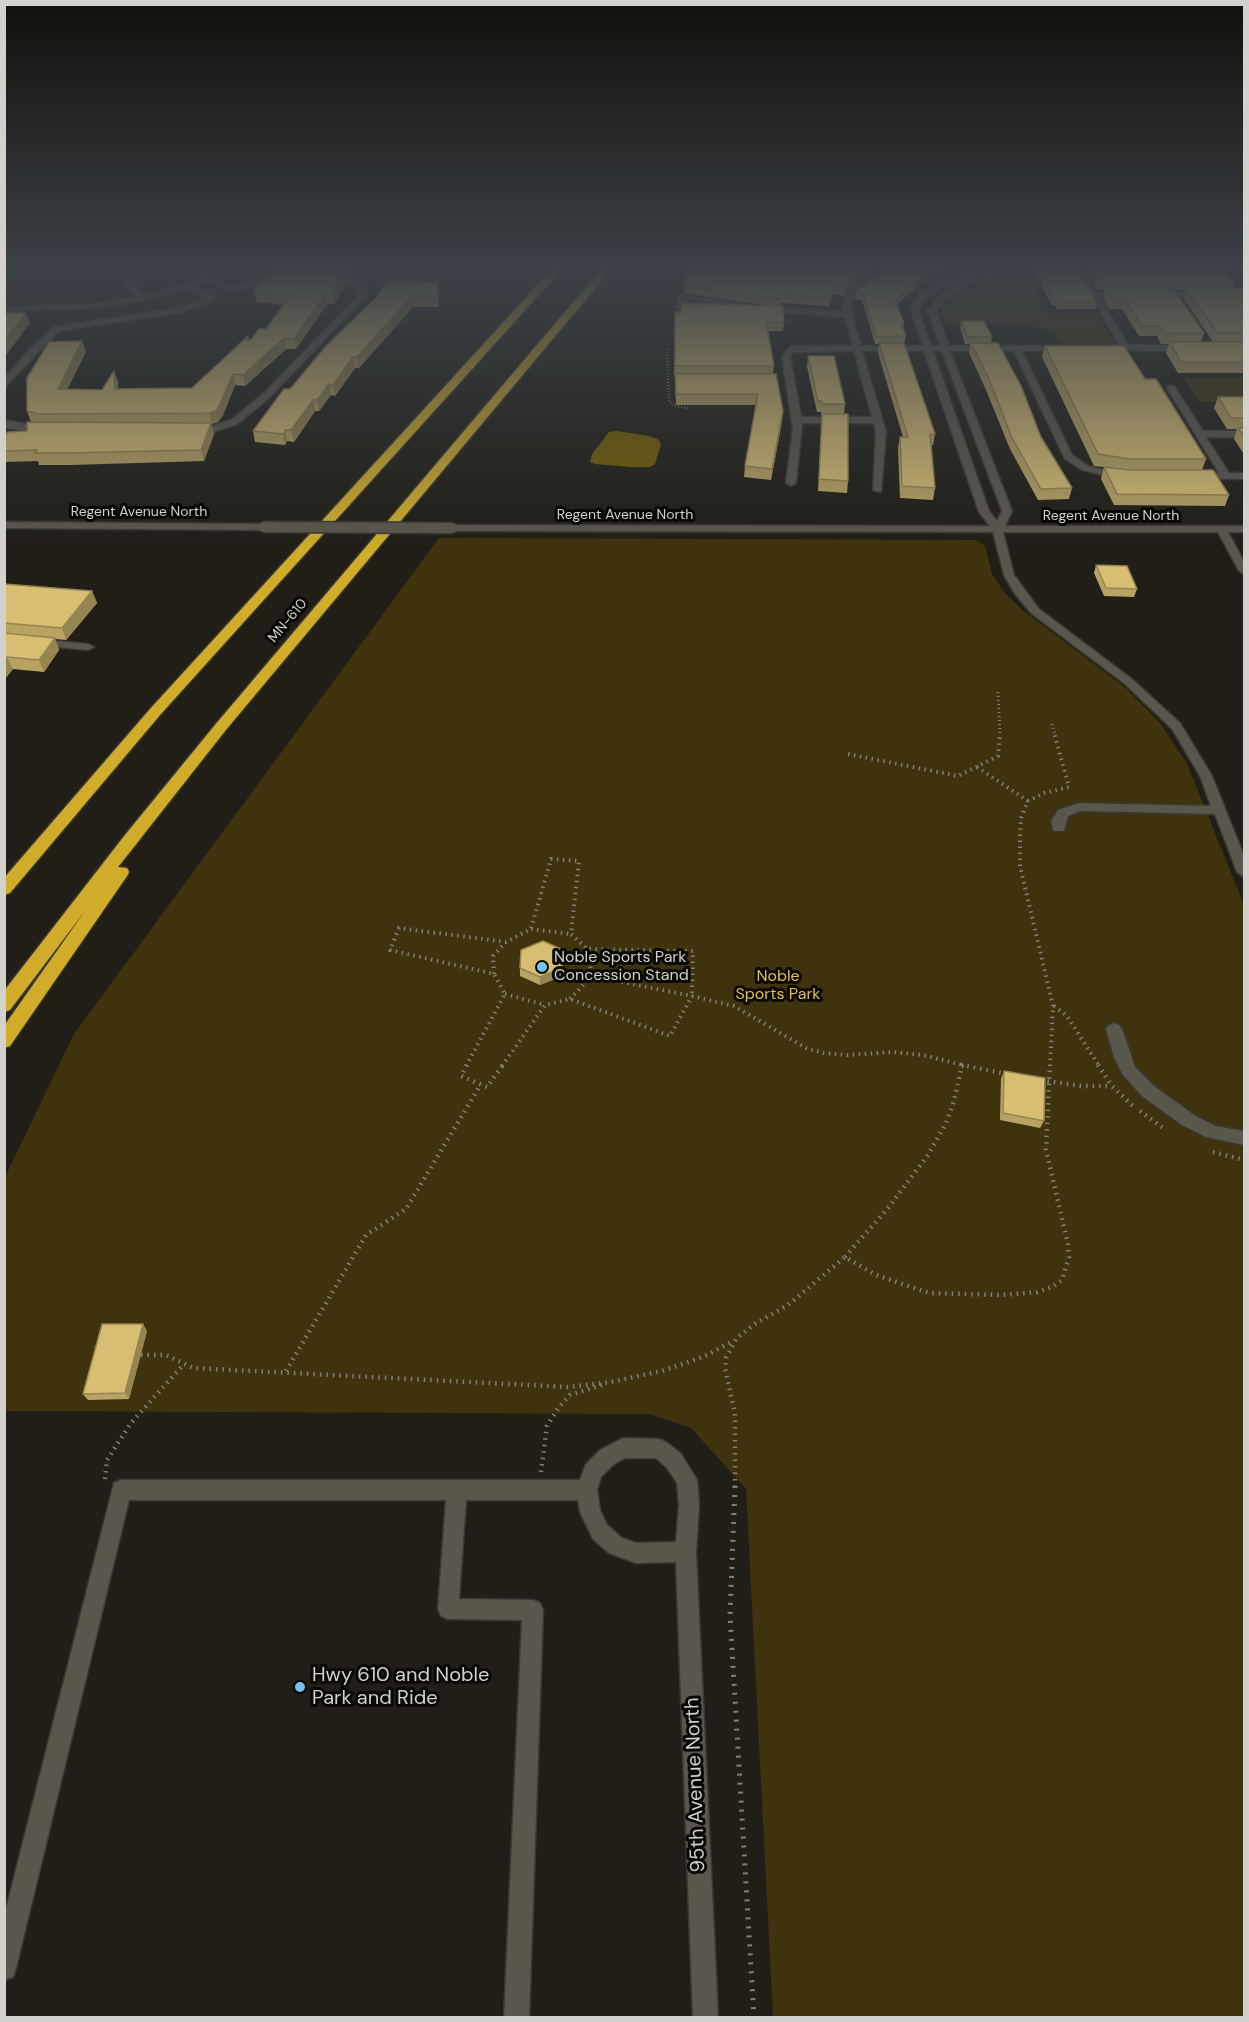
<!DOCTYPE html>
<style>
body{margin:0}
#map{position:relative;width:1249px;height:2022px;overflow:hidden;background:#201e16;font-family:"DM Sans",sans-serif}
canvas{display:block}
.frame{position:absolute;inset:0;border:6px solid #d3d1cc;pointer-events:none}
</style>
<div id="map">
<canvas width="1249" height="2022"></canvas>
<div class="frame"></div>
</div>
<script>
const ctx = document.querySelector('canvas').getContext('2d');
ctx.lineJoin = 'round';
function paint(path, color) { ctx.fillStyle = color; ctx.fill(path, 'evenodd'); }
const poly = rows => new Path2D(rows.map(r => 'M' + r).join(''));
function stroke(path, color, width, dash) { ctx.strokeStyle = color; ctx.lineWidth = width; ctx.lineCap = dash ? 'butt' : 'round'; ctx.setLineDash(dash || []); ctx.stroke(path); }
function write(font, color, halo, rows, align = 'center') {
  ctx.font = font + ' "DM Sans",sans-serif'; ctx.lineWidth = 6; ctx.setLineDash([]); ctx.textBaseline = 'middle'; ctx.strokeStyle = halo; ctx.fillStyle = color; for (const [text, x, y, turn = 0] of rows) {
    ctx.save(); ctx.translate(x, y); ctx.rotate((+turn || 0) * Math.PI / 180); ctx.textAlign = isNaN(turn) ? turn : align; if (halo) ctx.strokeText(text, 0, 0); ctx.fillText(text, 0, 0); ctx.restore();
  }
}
paint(poly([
 [1029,272,1049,313,1097,313,1115,343,1110,346,1062,346,1055,333,1028,325,947,325,942,314,943,307,956,297,987,278,1008,273],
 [1244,377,1244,402,1199,402,1184,378],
 [439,538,976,540,985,546,992,574,1004,592,1021,609,1127,689,1160,723,1187,764,1244,905,1244,2017,773,2017,746,1489,691,1428,649,1414,5,1411,4,1179,74,1034]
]), '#3f330d');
paint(poly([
 [617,431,649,436,659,440,661,444,655,464,650,467,631,467,595,464,590,462,592,454,609,432]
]), '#745d01');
const minor = poly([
 [132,267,140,267,133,282,135,287,145,296,196,281,223,267,232,267,213,279,233,287,279,277,283,279,232,291,207,282,195,287,214,296,214,300,183,312,59,331,4,388,4,379,26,353,53,327,178,308,204,298,187,289,144,301,91,308,4,311,4,307,91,304,137,297,128,290,125,282,132,267],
 [879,267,888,267,854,296,850,308,861,346,923,346,910,309,921,293,970,267,979,267,927,297,918,309,931,346,940,346,928,310,938,297,971,276,990,269,1008,267,1113,267,1110,270,1084,270,1096,292,1124,292,1128,294,1124,296,1099,296,1128,345,1188,345,1192,348,1188,351,1104,350,1104,346,1119,345,1076,270,1018,270,994,273,977,280,944,301,936,310,949,346,1068,346,1069,348,1065,351,1022,351,1072,455,1088,466,1127,476,1122,479,1082,470,1065,459,1014,351,950,351,1012,511,1005,526,1244,526,1244,532,1228,532,1244,562,1244,574,1239,571,1218,532,1003,532,1014,575,1039,609,1133,680,1180,723,1212,776,1244,856,1244,877,1237,872,1215,814,1080,811,1068,816,1064,831,1054,831,1051,822,1058,810,1079,803,1211,806,1200,776,1172,729,1125,684,1031,613,1015,594,1004,575,993,532,453,531,448,528,453,525,990,526,979,512,924,351,862,351,886,432,881,492,873,490,876,432,874,423,802,423,796,483,791,486,786,483,793,429,782,356,791,346,853,346,845,317,765,311,761,309,765,307,843,312,842,308,847,293,879,267],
 [854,351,872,417,801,417,790,356,793,352,854,351],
 [933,351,942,351,1002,511,997,521,989,511,933,351],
 [1200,267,1244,267,1244,270,1203,270,1200,267],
 [321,277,359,282,368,294,268,399,237,424,213,432,189,432,189,428,212,426,231,420,262,395,360,294,353,286,321,281,321,277],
 [1157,292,1244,292,1244,296,1154,296,1153,294,1157,292],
 [682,294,756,306,760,308,756,310,686,299,685,306,702,306,706,308,702,310,681,310,677,308,678,296,682,294],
 [1168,386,1174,386,1203,431,1244,431,1244,437,1206,437,1229,473,1244,473,1244,479,1194,478,1192,476,1197,473,1219,473,1167,388,1168,386],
 [4,420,45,427,50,430,45,433,6,428,4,420],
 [4,522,263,524,268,527,263,530,4,528,4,522],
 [4,636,88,644,94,647,88,650,4,642,4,636],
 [1114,1023,1119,1025,1122,1029,1135,1067,1154,1086,1194,1115,1215,1126,1244,1131,1244,1145,1206,1137,1182,1125,1142,1096,1123,1075,1114,1057,1106,1029,1109,1025,1114,1023],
 [623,1438,659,1439,666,1442,681,1454,697,1480,699,1505,696,1552,718,2018,693,2018,676,1562,636,1563,609,1553,593,1539,580,1512,578,1500,466,1500,459,1599,533,1600,540,1603,543,1610,529,2018,504,2018,522,1620,448,1619,441,1616,438,1609,446,1500,129,1500,16,1968,13,1977,4,1980,4,1917,114,1483,121,1480,580,1480,586,1464,600,1450,623,1438],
 [625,1458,656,1458,667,1468,677,1483,679,1505,676,1542,636,1543,622,1538,607,1525,600,1510,597,1490,601,1477,614,1464,625,1458]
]);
const highway = poly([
 [554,267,564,267,160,715,10,893,4,895,4,878,150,709,554,267],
 [603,267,613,267,225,731,137,843,118,867,127,868,129,872,127,876,10,1046,4,1048,4,1026,85,911,10,1010,4,1012,4,991,125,835,215,725,603,267]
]);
stroke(minor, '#3a3833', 3);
stroke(highway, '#3a3833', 3);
stroke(poly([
 [667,349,669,401,675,406,688,408]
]), '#817f78', 2, [1, 2]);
stroke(poly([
 [998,692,1000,734],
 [1052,724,1055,734]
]), '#817f78', 3, [1, 3]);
stroke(poly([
 [848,754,958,776,998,756,1000,733],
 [977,767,1028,801],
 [531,929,571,934],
 [587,949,592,976],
 [494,974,493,956,505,943],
 [592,976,692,996],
 [505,994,545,1005],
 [692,996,734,1006,806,1048,824,1053,848,1055,893,1052,923,1055,962,1065],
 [570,999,592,976],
 [1054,1006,1067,1016,1099,1066],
 [466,1066,505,994,494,974,390,950,399,928,506,942,531,929,551,859,579,861,571,934,587,949,693,951,692,996],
 [502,1066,545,1005,570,999,670,1036,692,996],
 [962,1066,967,1066],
 [1050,1066,1053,1006,1020,866,1020,835,1021,818,1028,801,1044,793,1069,787,1054,733]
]), '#817f78', 4, [1.5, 4.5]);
stroke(poly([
 [467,1065,461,1076,487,1087,503,1065],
 [1098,1065,1112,1086,1134,1107],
 [1041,1080,1081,1086,1112,1086],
 [1140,1111,1163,1128],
 [1213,1152,1244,1160],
 [845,1257,888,1208,928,1155,946,1123,954,1101,962,1065,1007,1074],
 [141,1355,166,1355,193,1368,568,1387,611,1382,662,1371,703,1357,733,1341],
 [286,1371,366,1235,406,1209,481,1084],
 [541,1472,547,1426,559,1407,570,1395,602,1385],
 [105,1479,107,1460,131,1423,184,1364],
 [735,1487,735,1414,725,1368,726,1358,736,1339,753,1325,788,1305,845,1257,876,1275,929,1293,1002,1295,1037,1292,1052,1287,1062,1280,1069,1257,1068,1244,1046,1150,1050,1065]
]), '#817f78', 4.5, [1.5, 5]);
stroke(poly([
 [735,1486,730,1615,754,2018]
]), '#817f78', 5, [2, 7]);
paint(minor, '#59564c');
paint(highway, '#d0ac2a');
const minorBridge = poly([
 [263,527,453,528]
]);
stroke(minorBridge, '#3a3833', 13, []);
stroke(minorBridge, '#59564c', 10);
paint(poly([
 [272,267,354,267,349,277,343,276,344,286,334,304,327,304,296,349,286,349,245,386,235,385,223,415,218,422,211,424,214,434,204,461,70,465,39,465,38,461,4,462,4,437,27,431,31,422,27,411,82,341,86,352,67,389,102,390,114,371,118,382,118,389,192,388,248,336,250,341,266,329,284,305,257,302,254,292,273,274],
 [694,267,875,267,846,291,844,296,833,294,829,306,781,303,784,322,783,331,768,331,774,366,773,374,782,422,771,480,744,477,745,466,756,405,676,405,675,375,674,375,675,312,778,306,763,305,684,293,684,285],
 [898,267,951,267,930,276],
 [1036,267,1097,302,1096,309,1057,309,1055,305,1052,305,1035,273],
 [1089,267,1234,283,1232,288,1245,292,1245,373,1178,373,1166,353,1169,344,1161,344,1157,336,1139,336,1122,309,1109,309,1103,298,1105,290,1097,290,1088,273],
 [1174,290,1186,290,1183,298,1213,342,1201,342,1204,333],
 [438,283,439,293,438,307,413,307,359,368,355,368,335,396,331,395,319,411,315,411,294,442,287,441,285,445,255,442,253,431,290,389,378,297,377,295],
 [922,283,897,304,904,323,903,329,906,336,904,343,935,434,933,445,931,445,935,488,933,500,900,498,898,448,900,437,903,437,878,353,879,344,875,344,862,300,855,299,856,292],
 [961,321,992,337,991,343,1041,437,1072,488,1069,499,1038,500,1010,449,986,390,969,353,970,344,965,344,960,328],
 [1045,346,1145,379,1206,459,1202,470,1229,495,1225,506,1114,505,1101,479,1104,467,1094,466,1042,357],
 [808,356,845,404,844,414,848,481,847,493,818,491,822,415,821,415,821,412,817,412,807,367],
 [1218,397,1245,397,1245,456,1234,439,1237,429,1227,429,1214,408],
 [1096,565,1137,589,1134,597,1104,596,1094,573],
 [4,584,92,591,97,603,66,640,55,639,59,650,44,672,13,669,4,680],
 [563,950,562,976,540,985,520,976,520,968],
 [1004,1071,1044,1121,1040,1128,1000,1120,1001,1079],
 [147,1331,129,1399,88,1400,83,1394]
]), '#b9a363');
paint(poly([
 [347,267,354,267,349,277],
 [867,267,875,267,846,291,844,296,845,288,846,284],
 [935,267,951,267,930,276,931,269],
 [343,275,344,286,334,304,332,294],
 [923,276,922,283,894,307,895,300],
 [438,283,439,293,438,307,437,297],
 [834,286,833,294,829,306,830,298],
 [325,294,327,304,296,349,294,339],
 [412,296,413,307,359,368,357,357],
 [26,313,30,323,4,358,4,342],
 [284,338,286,349,245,386,243,375],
 [82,341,86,352,62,400,58,389],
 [353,357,355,368,335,396,333,385],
 [114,371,118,382,119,400,115,389],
 [233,374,235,385,223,415,218,422,212,424,209,413],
 [329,384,331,395,319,411,317,400],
 [313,400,315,411,294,442,291,430],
 [783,411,782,422,771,480,772,469],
 [211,423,214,434,204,461,201,450],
 [285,430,287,441,285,445,283,434],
 [92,591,97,603,66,640,62,628],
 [55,638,59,650,44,672,39,660],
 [7,657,13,669,4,680,4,661],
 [563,950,562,976,540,985,540,977],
 [143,1324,147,1331,129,1399,125,1393]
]), '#968550');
const building = poly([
 [694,267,867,267,846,284,845,288,834,286,830,298,781,295,782,298,764,297,684,285,686,277,694,267],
 [885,267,891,267,923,276,895,300,904,323,901,323,906,336,876,337,863,293,856,292,885,267],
 [1037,267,1077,267,1097,302,1059,302,1057,298,1053,298,1037,267],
 [1090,267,1221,267,1234,283,1099,283,1090,267],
 [276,273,335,273,343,275,332,294,325,294,294,339,284,338,243,375,233,374,220,404,216,411,209,413,39,414,27,411,27,378,49,342,82,341,58,389,102,390,114,371,115,389,192,388,248,336,246,340,250,341,259,329,266,329,291,295,254,292,265,275,276,273],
 [391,279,438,283,437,297,412,296,357,357,353,357,333,385,329,384,317,400,313,400,291,430,285,430,283,434,253,431,284,389,290,389,326,346,379,295,377,295,391,279],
 [1106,288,1173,288,1204,333,1164,333,1160,326,1142,326,1125,298,1112,298,1106,288],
 [1186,288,1242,288,1245,292,1245,332,1218,333,1186,288],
 [682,303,783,306,784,322,766,322,774,366,675,366,675,312,681,312,682,303],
 [4,313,26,313,4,342,4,313],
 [961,321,984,321,992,337,967,337,961,321],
 [1170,342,1245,342,1245,362,1181,362,1170,342],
 [879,343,904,343,935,434,930,434,935,488,902,486,900,437,908,437,879,343],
 [971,343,998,343,1021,386,1041,437,1072,488,1041,489,1012,438,989,379,971,343],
 [1045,346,1124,346,1145,379,1156,379,1206,459,1130,459,1098,454,1045,346],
 [808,356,834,356,845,404,822,404,822,401,818,401,808,356],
 [675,374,776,374,783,411,772,469,745,466,758,394,676,394,675,374],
 [1218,397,1245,397,1245,418,1231,418,1218,397],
 [822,414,848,414,848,481,819,479,822,414],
 [27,422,211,423,201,450,66,453,35,453,37,450,4,451,4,437,7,432,27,431,27,422],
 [1238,428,1245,428,1245,438,1238,428],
 [1104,467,1130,470,1213,470,1229,495,1117,494,1104,467],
 [1096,565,1127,566,1137,589,1106,588,1096,565],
 [4,584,92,591,62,628,4,623,4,584],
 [4,633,55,638,39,660,7,657,4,661,4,633],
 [543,941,563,950,562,968,540,977,520,968,521,950,543,941],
 [1004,1071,1045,1078,1044,1121,1003,1113,1004,1071],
 [102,1324,143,1324,125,1393,83,1394,102,1324]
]);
paint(building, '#d7be73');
stroke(building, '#968550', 1.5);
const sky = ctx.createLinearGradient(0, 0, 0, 550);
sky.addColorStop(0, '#12100c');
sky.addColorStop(0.49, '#3c4147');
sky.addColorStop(1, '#3c414700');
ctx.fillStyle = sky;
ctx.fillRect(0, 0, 1249, 550);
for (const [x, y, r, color] of [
 [542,967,6,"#76c0f7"],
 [300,1687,6,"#76c0f7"]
]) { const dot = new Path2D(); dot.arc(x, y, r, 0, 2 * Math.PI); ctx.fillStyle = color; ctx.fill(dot); stroke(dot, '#090805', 2); }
write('14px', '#d3d1cc', '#090805', [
 ["Regent Avenue North",139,512],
 ["Regent Avenue North",625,515],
 ["Regent Avenue North",1111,516],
 ["MN-610",288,621,-50]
]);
write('16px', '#d3d1cc', '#090805', [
 ["Noble Sports Park",554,958],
 ["Concession Stand",554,976]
], 'left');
write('16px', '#e1c056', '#090805', [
 ["Noble",778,977],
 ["Sports Park",778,995]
]);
write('20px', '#d3d1cc', '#090805', [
 ["Hwy 610 and Noble",312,1676],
 ["Park and Ride",312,1699]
], 'left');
write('20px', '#d3d1cc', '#090805', [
 ["95th Avenue North",696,1785,-92]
]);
</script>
